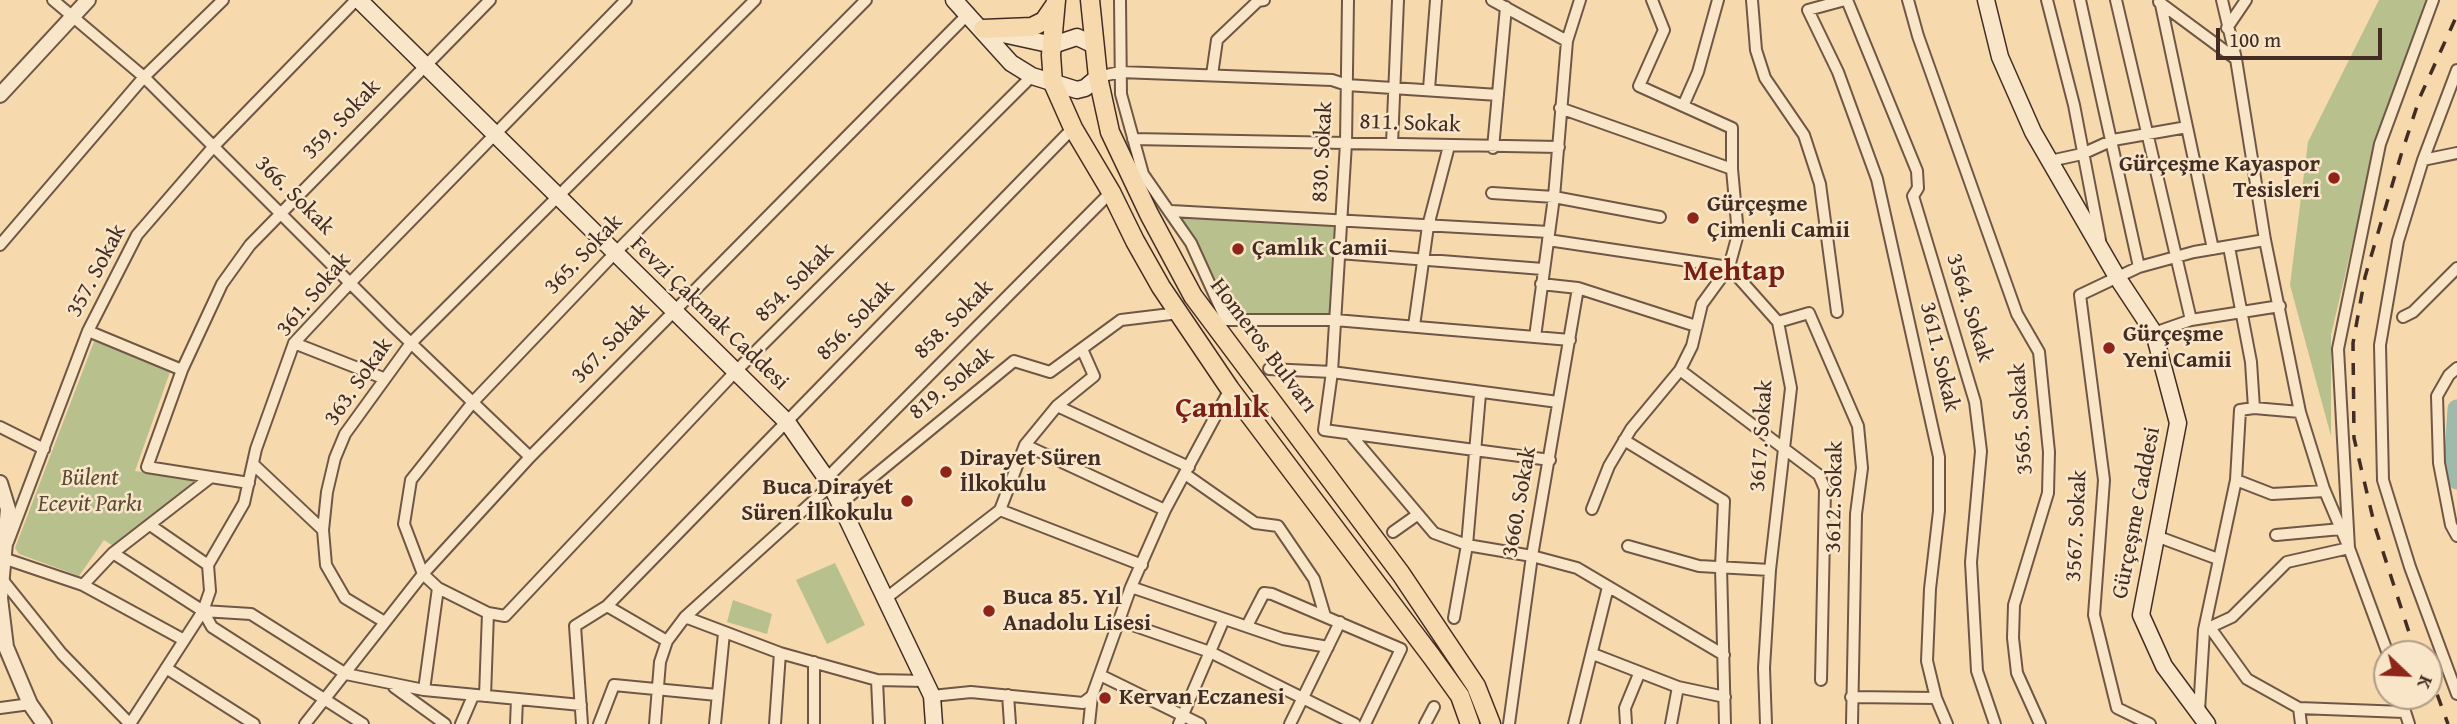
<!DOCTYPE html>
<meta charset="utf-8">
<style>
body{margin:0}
#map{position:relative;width:2457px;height:724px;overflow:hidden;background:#f6d9ac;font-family:"Gentium Book Plus",serif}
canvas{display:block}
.north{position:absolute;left:2373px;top:640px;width:70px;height:70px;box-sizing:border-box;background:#f9e6c9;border:2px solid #b09c87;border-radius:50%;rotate:113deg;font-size:19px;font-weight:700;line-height:28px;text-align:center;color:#432c23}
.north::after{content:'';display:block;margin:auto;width:24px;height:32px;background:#8f2418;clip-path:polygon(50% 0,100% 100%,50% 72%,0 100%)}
.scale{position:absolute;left:2216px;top:28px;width:166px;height:32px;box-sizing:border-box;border:4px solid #432c23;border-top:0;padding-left:9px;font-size:21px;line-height:24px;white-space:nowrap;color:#432c23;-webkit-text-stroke:5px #f9e6c9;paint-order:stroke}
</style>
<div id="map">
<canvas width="2457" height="724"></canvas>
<div class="north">K</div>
<div class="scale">100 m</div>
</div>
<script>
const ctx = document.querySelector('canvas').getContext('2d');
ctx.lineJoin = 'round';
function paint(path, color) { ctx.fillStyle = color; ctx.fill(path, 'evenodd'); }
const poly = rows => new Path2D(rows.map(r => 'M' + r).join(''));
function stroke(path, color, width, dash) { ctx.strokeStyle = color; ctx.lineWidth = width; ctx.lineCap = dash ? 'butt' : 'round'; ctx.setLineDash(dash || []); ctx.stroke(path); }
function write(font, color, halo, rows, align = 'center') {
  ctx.font = font + ' "Gentium Book Plus",serif'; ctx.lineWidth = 5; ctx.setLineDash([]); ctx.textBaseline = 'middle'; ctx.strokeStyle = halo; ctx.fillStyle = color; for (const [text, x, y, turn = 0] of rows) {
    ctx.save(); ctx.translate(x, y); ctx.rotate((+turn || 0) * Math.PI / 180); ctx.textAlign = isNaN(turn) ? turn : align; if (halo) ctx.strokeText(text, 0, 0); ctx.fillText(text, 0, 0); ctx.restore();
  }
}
paint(poly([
 [2379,0,2427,0,2376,143,2331,335,2331,436,2290,285,2308,142],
 [1171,211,1341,219,1335,320,1226,320],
 [95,339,170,372,135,471,197,479,115,547,104,540,79,576,19,554,15,548],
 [835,563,865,625,827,644,796,580],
 [733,600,772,614,767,634,727,622]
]), '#b8c08d');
stroke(poly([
 [2457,409,2454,454,2457,480]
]), '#9dbaab', 19);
const minor = poly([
 [53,0,144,77,392,325,530,457],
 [1120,0,1121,94,1143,174,1191,243,1226,320,1335,320,1570,340],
 [1348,0,1346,143,1332,372,1324,430,1550,460],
 [1492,0,1567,41],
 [1652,0,1664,30,1639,86,1732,128,1732,169,1738,234,1729,267,1778,322,1791,388,1770,570,1764,668,1766,724],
 [1752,0,1756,50,1765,78,1804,135,1820,184,1837,312],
 [1845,0,1808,10,1838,72,1877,179,1939,457,1939,511,1930,589,1927,661,1936,698,1947,724],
 [1847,0,1917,171,1918,188,1913,196,1975,402,1981,451,1971,562,1977,671,1995,724],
 [1908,0,1918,36,2017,314,2039,352,2049,452,2048,493,2014,605,2013,638,2017,673,2040,724],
 [2047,0,2074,105,2100,240],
 [2080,0,2139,267],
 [2116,0,2191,320],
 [2159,2,2236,59,2222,0],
 [2227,28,2246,0],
 [2457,70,2423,160,2398,241,2380,345,2383,480,2410,567,2457,694],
 [1212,75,1217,40,1258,1,1264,0],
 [1098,77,1120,72,1332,80,1347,85,1498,95],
 [1429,89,1436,0],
 [1683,106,1698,72,1718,0],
 [1560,108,1732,169],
 [2187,127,2213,249],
 [1133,139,1559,147],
 [1392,144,1398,0],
 [1493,148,1506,7],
 [2423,160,2457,153],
 [2050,161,2082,154,2113,140,2187,127,2160,0],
 [1492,193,1554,197,1660,217],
 [1171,211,1549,232],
 [1548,240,1729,267,1702,304,1692,346,1680,370,1631,429,1609,466,1592,509],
 [0,245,144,77,223,0],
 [2229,247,2251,362,2254,408],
 [1339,253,1543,269],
 [1541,284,1578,288,1696,326],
 [2403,317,2413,312,2457,268],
 [1778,322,1809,313,1858,426,1862,468,1856,514,1852,724],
 [1414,326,1428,226,1449,146],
 [88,331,182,370],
 [2154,333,2191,320,2280,306],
 [1535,337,1554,197,1567,41,1580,0],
 [294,343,383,378],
 [2457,368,2449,375,2437,396,2439,463,2451,525,2457,536],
 [1269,369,1332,372,1558,402],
 [1680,370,1819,475,1825,489,1821,680],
 [1057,406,1189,467],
 [0,427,44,449],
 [1350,434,1434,533,1467,545,1532,556,1577,568,1724,655],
 [1624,440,1724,501,1721,567,1725,724],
 [1025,445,1165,510],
 [253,464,323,530],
 [1185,474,1255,523,1278,526,1314,579,1325,616],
 [211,477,113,553,203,611,212,627,363,724],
 [827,478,1111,192],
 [2236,480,2272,494,2325,491],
 [249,483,147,467,182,370,222,284,250,245,490,0],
 [840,504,1014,361,1050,372,1121,320,1179,313],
 [1000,510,1025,445,1057,406,1094,376,1082,349],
 [150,525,208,565],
 [1393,532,1417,515],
 [2276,535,2341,529],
 [2156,536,2218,559],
 [8,542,88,331,137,235,214,146,356,0],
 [1628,546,1699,566,1770,570],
 [0,557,83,585,184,640],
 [2,579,62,654,130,724],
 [83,585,113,553],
 [1131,587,1283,639,1328,647],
 [885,599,1000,510,1142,565],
 [607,606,667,641],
 [203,611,251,614,346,674,424,690,581,705],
 [488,613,438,588,423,574,404,524,411,480,473,402,614,254,866,0],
 [685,617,780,653,877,680,925,681],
 [1454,618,1467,545,1480,394],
 [1118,620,1210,652,1355,724],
 [383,621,345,598,326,565,323,530,327,492,335,458,345,434,411,343,755,0],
 [1247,626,1264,593,1272,594,1401,649,1365,724],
 [2211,629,2247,679,2299,708,2404,712],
 [2204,630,2232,617,2287,562,2349,548,2324,489,2300,412,2265,240,2236,59],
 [1593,654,1678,687,1725,697],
 [2388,654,2349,548,2338,349,2380,144,2433,0],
 [814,662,814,724],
 [166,668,254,724],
 [1100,675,1200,724],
 [877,680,879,724],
 [394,687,445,724],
 [424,690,438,588],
 [1008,695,1010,724],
 [485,696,488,613,505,616,736,371,1032,76],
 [932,696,971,692,1083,703,1092,696],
 [2400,696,2409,724],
 [1851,697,1936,698],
 [0,708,30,704],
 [2299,708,2301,724],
 [2199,711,2204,630,2236,480,2240,410,2254,408,2300,412],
 [130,724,203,611,210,591,208,565,244,503,256,449,294,343,351,282,626,0],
 [305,724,423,574,530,457,969,13],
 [461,724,473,696],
 [516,724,517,699],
 [582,724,575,626,607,606,1073,128],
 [599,724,614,685,717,695],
 [655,724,660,662,667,641,685,617,831,485],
 [715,724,724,633],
 [775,724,780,653],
 [1089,724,1092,696,1131,587,1165,510,1230,389],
 [1179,724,1224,619],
 [1290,724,1340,622],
 [1425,724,1434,707],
 [1509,724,1532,556,1578,288],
 [1574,724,1608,587],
 [1626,724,1625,708,1639,674],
 [1671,724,1678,687],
 [2150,724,2117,708,2094,615,2104,480,2080,295,2139,267,2194,252,2265,240]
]);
const tertiary = poly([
 [0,95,88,0],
 [0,483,8,509,0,598,6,647,30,704,44,724]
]);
const secondary = poly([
 [359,0,787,422,831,485,932,696,934,724],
 [954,0,1011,63,1032,76,1077,90,1085,88,1098,77],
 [1986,0,2000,57,2033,132,2117,277,2154,333,2178,423,2141,615,2164,666,2207,724],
 [989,31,1053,45,1077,37,1094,45]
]);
const primary = poly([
 [1056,0,1051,55,1053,83,1073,128,1111,192,1135,241,1161,287,1230,389,1432,657,1460,696,1470,724],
 [1090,0,1098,77,1110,132,1149,214,1193,296,1401,574,1476,686,1491,724],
 [983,29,1032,27,1044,21,1055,5]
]);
stroke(minor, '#705745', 14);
stroke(tertiary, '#705745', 18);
stroke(secondary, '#432c23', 19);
stroke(primary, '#432c23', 21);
stroke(minor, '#f9e6c9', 10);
stroke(tertiary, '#f9e6c9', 14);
stroke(secondary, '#f9e6c9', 16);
stroke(primary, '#f6d9ac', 18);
stroke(poly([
 [2416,654,2375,527,2354,438,2353,343,2365,277,2401,155,2420,97,2457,15],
 [2429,672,2448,724]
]), '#432c23', 3.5, [12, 12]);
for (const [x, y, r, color] of [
 [2334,178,7,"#8f2418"],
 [1693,218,7,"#8f2418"],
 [1238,249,7,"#8f2418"],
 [2109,348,7,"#8f2418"],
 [946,472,7,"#8f2418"],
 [907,501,7,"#8f2418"],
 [989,611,7,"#8f2418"],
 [1105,698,7,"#8f2418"]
]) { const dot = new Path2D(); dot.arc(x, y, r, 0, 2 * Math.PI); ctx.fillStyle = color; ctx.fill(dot); stroke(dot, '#f9e6c9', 2.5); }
write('23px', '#432c23', '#f9e6c9', [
 ["359. Sokak",342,120,-46],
 ["811. Sokak",1410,124,2],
 ["830. Sokak",1323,152,-87],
 ["366. Sokak",294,196,45],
 ["365. Sokak",584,255,-46],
 ["357. Sokak",97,271,-62],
 ["854. Sokak",795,283,-45],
 ["361. Sokak",314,295,-50],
 ["3564. Sokak",1969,308,73],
 ["Fevzi Çakmak Caddesi",709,314,44],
 ["858. Sokak",954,320,-45],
 ["856. Sokak",856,321,-46],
 ["367. Sokak",611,344,-46],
 ["Homeros Bulvarı",1263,346,53],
 ["3611. Sokak",1939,357,77],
 ["363. Sokak",359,382,-55],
 ["819. Sokak",952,384,-39],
 ["3565. Sokak",2022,419,-94],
 ["3617. Sokak",1762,436,-86],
 ["3612. Sokak",1835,497,-89],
 ["3660. Sokak",1520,502,-80],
 ["Gürçeşme Caddesi",2137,513,-79],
 ["3567. Sokak",2077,526,-87]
]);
write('bold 23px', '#432c23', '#f9e6c9', [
 ["Gürçeşme Kayaspor",2320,165,"right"],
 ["Tesisleri",2320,191,"right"],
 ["Gürçeşme",1707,205],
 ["Çimenli Camii",1707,231],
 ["Çamlık Camii",1252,249],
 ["Gürçeşme",2123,335],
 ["Yeni Camii",2123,361],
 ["Dirayet Süren",960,459],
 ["İlkokulu",960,485],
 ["Buca Dirayet",893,488,"right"],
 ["Süren İlkokulu",893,514,"right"],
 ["Buca 85. Yıl",1003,598],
 ["Anadolu Lisesi",1003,624],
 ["Kervan Eczanesi",1119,698]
], 'left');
write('italic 23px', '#5a4a38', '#f9e6c9', [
 ["Bülent",90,479],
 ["Ecevit Parkı",90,505]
]);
write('bold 30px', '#7a1f14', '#f9e6c9', [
 ["Mehtap",1734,272],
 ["Çamlık",1222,409]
]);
</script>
